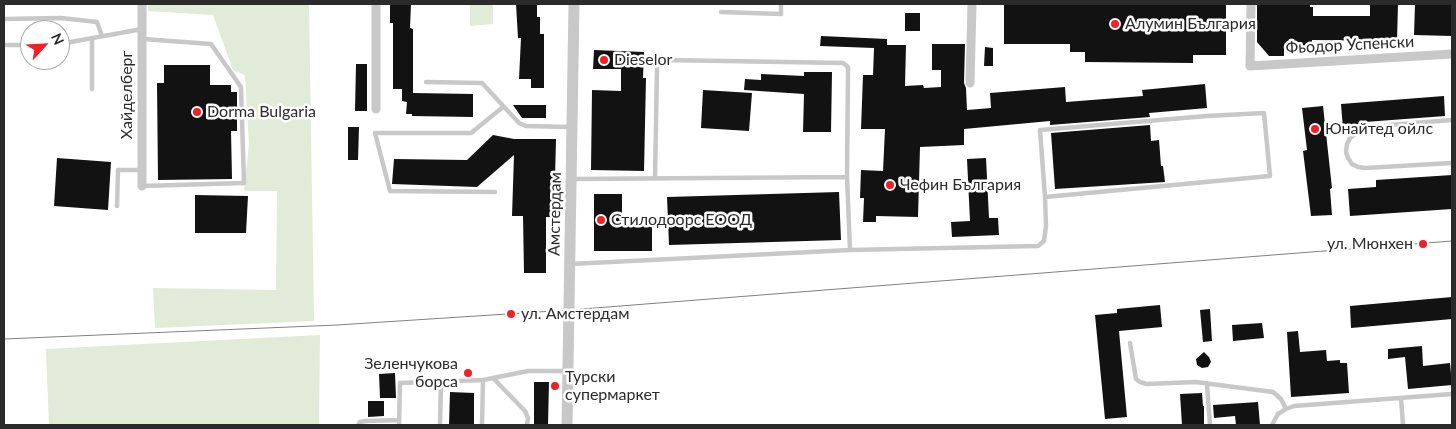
<!DOCTYPE html>
<meta charset="utf-8">
<style>
body{margin:0}
#map{position:relative;width:1456px;height:429px;overflow:hidden;background:#fff;font-family:Lato,sans-serif}
canvas{display:block}
.frame{position:absolute;inset:0;border:5px solid #2b2b2b;pointer-events:none}
.north{position:absolute;left:20px;top:20px;width:50px;height:50px;box-sizing:border-box;background:#fff;border:1px solid #aaa;border-radius:50%;rotate:65deg;font-size:14px;font-weight:700;line-height:20px;text-align:center;color:#2b2b2b}
.north::after{content:'';display:block;margin:auto;width:18px;height:22px;background:#f02024;clip-path:polygon(50% 0,100% 100%,50% 72%,0 100%)}
</style>
<div id="map">
<canvas width="1456" height="429"></canvas>
<div class="frame"></div>
<div class="north">N</div>
</div>
<script>
const ctx = document.querySelector('canvas').getContext('2d');
ctx.lineJoin = 'round';
function paint(path, color) { ctx.fillStyle = color; ctx.fill(path, 'evenodd'); }
const poly = rows => new Path2D(rows.map(r => 'M' + r).join(''));
function stroke(path, color, width, dash) { ctx.strokeStyle = color; ctx.lineWidth = width; ctx.lineCap = dash ? 'butt' : 'round'; ctx.setLineDash(dash || []); ctx.stroke(path); }
function write(font, color, halo, rows, align = 'center') {
  ctx.font = font + ' Lato,sans-serif'; ctx.lineWidth = 5; ctx.setLineDash([]); ctx.textBaseline = 'middle'; ctx.strokeStyle = halo; ctx.fillStyle = color; for (const [text, x, y, turn = 0] of rows) {
    ctx.save(); ctx.translate(x, y); ctx.rotate((+turn || 0) * Math.PI / 180); ctx.textAlign = isNaN(turn) ? turn : align; if (halo) ctx.strokeText(text, 0, 0); ctx.fillText(text, 0, 0); ctx.restore();
  }
}
paint(poly([
 [148,4,309,4,314,321,155,328,153,288,276,290,277,191,244,191,249,144,245,75,233,70,213,15,148,11],
 [470,4,493,4,493,24,470,26],
 [320,335,319,425,49,425,46,349]
]), '#e1ebd7');
paint(poly([
 [390,4,411,4,410,28,413,29,413,93,473,94,473,117,412,116,412,114,406,114,407,102,402,101,402,89,393,89,393,23,390,23],
 [516,4,537,4,537,17,540,17,540,34,544,34,544,88,531,88,531,79,519,79,521,38,518,38],
 [1004,4,1226,4,1226,55,1193,55,1193,63,1085,62,1085,52,1070,52,1070,44,1004,44],
 [1257,4,1310,4,1310,7,1313,7,1313,16,1370,16,1370,4,1398,4,1397,41,1312,40,1312,46,1284,46,1284,56,1269,56,1257,42],
 [1415,4,1452,4,1452,36,1414,35],
 [905,13,920,13,920,31,905,31],
 [821,36,887,39,887,45,906,45,905,86,923,85,924,88,941,87,941,70,932,70,932,44,965,44,964,83,966,88,967,110,991,108,990,93,1065,87,1066,102,1143,96,1142,90,1205,84,1207,108,1149,113,1150,117,1050,125,1050,121,964,129,964,145,920,147,918,217,876,216,876,222,863,222,864,198,860,198,861,170,883,171,885,129,861,129,863,75,873,75,874,48,820,46],
 [985,47,993,48,993,66,984,66],
 [594,50,644,52,643,78,646,78,644,171,591,170,592,90,621,91,621,69,593,69],
 [356,64,367,64,367,111,355,111],
 [164,65,210,65,210,85,231,85,231,92,237,92,237,131,231,131,232,179,158,180,157,83,164,83],
 [804,72,832,72,831,132,803,132,804,94,744,90,745,79,761,80,761,74,804,76],
 [703,90,752,93,749,131,701,128],
 [1444,96,1445,116,1365,122,1366,127,1343,129,1341,104],
 [513,105,546,105,546,118,522,118],
 [1323,106,1332,188,1330,189,1332,215,1311,216,1303,151,1307,150,1302,108],
 [1150,125,1151,141,1159,140,1161,166,1163,166,1165,182,1055,189,1051,133],
 [348,127,359,127,358,160,348,160],
 [493,135,514,139,556,139,554,217,546,217,546,273,524,273,523,216,512,216,514,155,477,187,392,184,394,159,467,160],
 [57,158,111,162,108,210,54,206],
 [986,158,989,218,998,218,999,235,952,237,951,222,970,221,967,159],
 [1452,175,1452,209,1350,216,1348,189,1376,187,1376,180],
 [839,192,841,240,669,245,667,197],
 [594,194,622,194,622,225,652,225,652,251,594,251],
 [195,195,248,196,246,233,195,233],
 [1452,297,1452,319,1351,328,1350,306],
 [1160,305,1162,327,1119,331,1127,417,1105,419,1095,315,1117,313,1117,309],
 [1210,309,1212,341,1203,342,1200,310],
 [1262,323,1264,338,1233,341,1232,325],
 [1298,331,1300,352,1326,350,1327,361,1340,360,1340,363,1347,363,1349,393,1291,397,1287,332],
 [1422,346,1423,366,1450,363,1452,385,1408,389,1405,357,1388,359,1388,349],
 [1204,352,1209,357,1211,362,1208,367,1202,368,1197,365,1196,359],
 [395,373,396,398,380,398,379,374],
 [534,382,549,382,548,425,534,425],
 [450,392,474,393,474,425,449,425],
 [1202,393,1203,406,1204,406,1204,425,1182,425,1180,394],
 [368,401,384,401,384,416,368,417],
 [1258,402,1260,425,1236,425,1235,416,1214,418,1213,405]
]), '#121212');
stroke(poly([
 [721,12,781,14,781,4],
 [4,19,61,18,97,22,102,36],
 [60,44,142,29],
 [4,45,30,45],
 [426,82,482,83,519,123,526,126,571,127],
 [92,89,92,38],
 [1452,120,1390,125,1356,134,1350,138,1347,144,1346,152,1348,158,1352,164,1358,167,1365,168,1452,163],
 [655,178,657,68,659,62,665,60,843,63,848,67,848,71,847,177],
 [573,179,847,177,850,250],
 [142,186,244,183,241,87,211,44,143,39],
 [495,192,390,191,375,133,471,133,503,107],
 [117,206,118,170,142,170],
 [571,264,850,250,1038,246,1044,241,1046,226,1045,197,1270,176,1264,113,1207,116,1040,130,1045,197],
 [1130,343,1136,379,1140,382,1146,384,1196,382,1273,392,1281,399,1286,409],
 [493,378,525,411,528,418,527,425],
 [1207,385,1210,425],
 [1401,398,1403,425],
 [358,425,360,422,366,421,399,420],
 [399,425,400,383,483,380,528,371,568,371],
 [440,425,441,381],
 [482,425,483,380],
 [1272,425,1278,414,1286,409,1294,406,1452,394]
]), '#c8c8c8', 4.5);
stroke(poly([
 [1251,4,1250,66,1452,54],
 [970,83,972,4],
 [376,109,376,4],
 [142,186,142,4]
]), '#c8c8c8', 9);
stroke(poly([
 [567,425,574,4]
]), '#c8c8c8', 11);
stroke(poly([
 [4,339,337,325,569,310,1452,241]
]), '#808080', 1);
for (const [x, y, r, color] of [
 [1115,24,5,"#f02024"],
 [604,60,5,"#f02024"],
 [197,112,5,"#f02024"],
 [1315,129,5,"#f02024"],
 [890,185,5,"#f02024"],
 [601,220,5,"#f02024"],
 [1423,244,5,"#f02024"],
 [511,314,5,"#f02024"],
 [468,373,5,"#f02024"],
 [555,386,5,"#f02024"]
]) { const dot = new Path2D(); dot.arc(x, y, r, 0, 2 * Math.PI); ctx.fillStyle = color; ctx.fill(dot); stroke(dot, '#fff', 2); }
write('16px', '#2b2b2b', '#fff', [
 ["Алумин България",1125,24],
 ["Dieselor",614,60],
 ["Dorma Bulgaria",207,112],
 ["Юнайтед ойлс",1325,129],
 ["Чефин България",900,185],
 ["Стилодоорс ЕООД",611,220],
 ["ул. Мюнхен",1413,244,"right"],
 ["ул. Амстердам",521,314],
 ["Зеленчукова",458,364,"right"],
 ["борса",458,382,"right"],
 ["Турски",565,377],
 ["супермаркет",565,395]
], 'left');
write('16px', '#2b2b2b', '#fff', [
 ["Фьодор Успенски",1350,45,-3],
 ["Хайделберг",127,95,-90],
 ["Амстердам",555,214,-89]
]);
</script>
